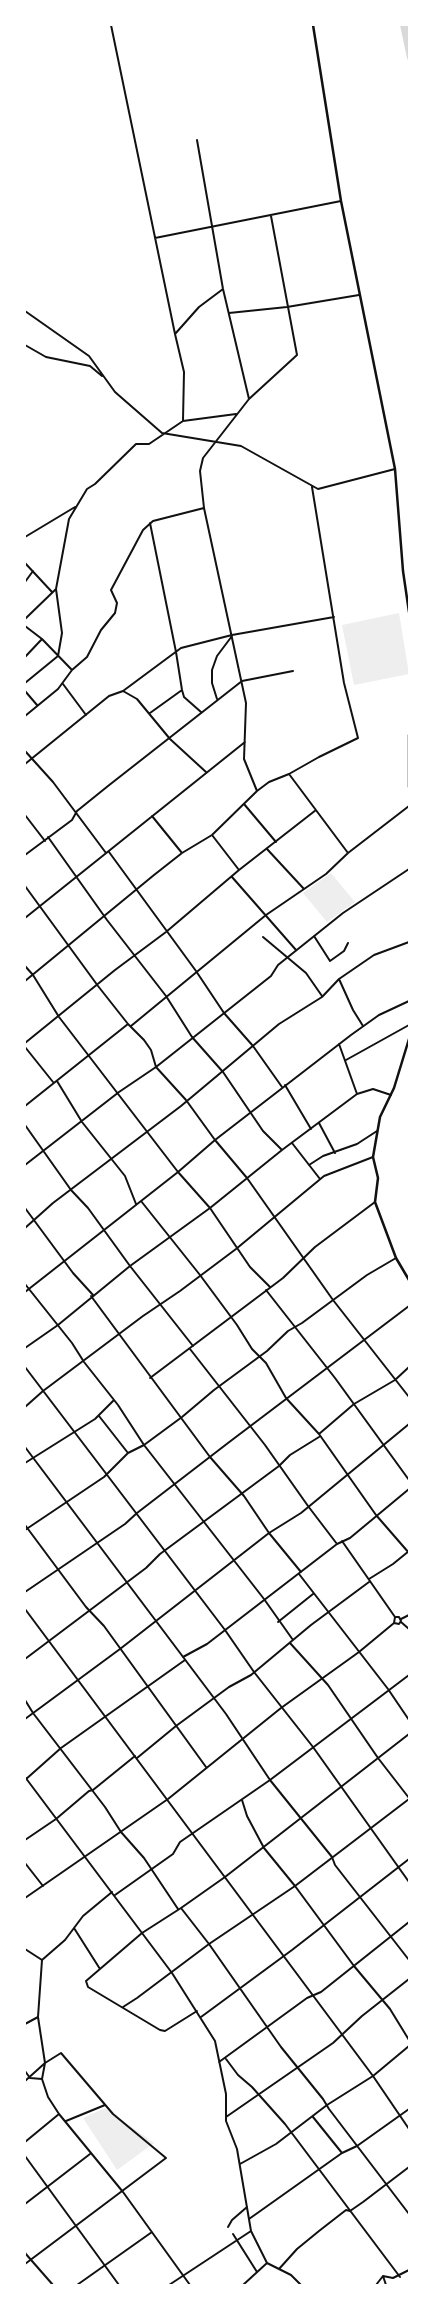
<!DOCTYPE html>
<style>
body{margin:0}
#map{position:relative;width:434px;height:2310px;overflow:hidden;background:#fff;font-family:"Noto Sans",sans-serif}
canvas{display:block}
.frame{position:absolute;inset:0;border:26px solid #fff;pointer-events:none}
</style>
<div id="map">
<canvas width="434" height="2310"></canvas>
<div class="frame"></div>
</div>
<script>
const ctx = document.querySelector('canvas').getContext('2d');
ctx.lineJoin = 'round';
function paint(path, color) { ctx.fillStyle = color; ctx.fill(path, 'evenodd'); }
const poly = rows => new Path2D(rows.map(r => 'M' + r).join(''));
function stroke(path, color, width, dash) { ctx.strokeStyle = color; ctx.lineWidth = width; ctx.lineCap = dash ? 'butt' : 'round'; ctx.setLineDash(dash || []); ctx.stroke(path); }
paint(poly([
 [399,613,409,674,354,685,342,625],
 [331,873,355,902,327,922,303,893],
 [105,2108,154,2143,117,2170,83,2118]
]), '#eee');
paint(poly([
 [400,25,409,25,409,63,407,58]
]), '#d9d9d9');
stroke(poly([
 [111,25,175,334],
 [197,140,223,289,249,399],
 [155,238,341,201],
 [25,311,89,356,115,392,162,433,241,446,318,489,395,469],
 [229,313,287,307,359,295],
 [25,345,46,357,90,366,102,376],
 [183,420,184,372,175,334,199,307,223,289],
 [150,523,176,652,182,690,184,697,201,712],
 [25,537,75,507],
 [25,563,52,592],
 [25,582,33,571],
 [25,619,56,589,69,519,87,489,95,484,136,444,149,444,183,421,236,414],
 [25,626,42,639,72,670],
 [25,657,42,639],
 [25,683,58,656,62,633,56,589],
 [63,684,86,715],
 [25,691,37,705],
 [123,691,137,699,170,739,206,772],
 [217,699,212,683,212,670,217,656,232,636],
 [150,713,182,690],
 [25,716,58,689,72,670,87,657,101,630,115,613,117,603,111,590,143,530,153,521,204,508],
 [25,751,53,782,106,853],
 [25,764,109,696,123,691,181,648,232,635,334,617],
 [289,774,348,853],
 [257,791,244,759,246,703,204,508,200,471,203,458,249,399,297,355,271,216],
 [244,804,276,842],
 [25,815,45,841],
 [152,816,182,853],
 [212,835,239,870],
 [48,837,107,920,166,996,192,1037,223,1072,263,1131,282,1150],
 [267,849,304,889],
 [109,852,196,971,224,1013,253,1046,282,1087],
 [25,855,72,820,77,811,108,786,242,681,293,671],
 [232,877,296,950],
 [25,886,98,986,128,1024,144,1040,151,1050,156,1067,186,1100,215,1140,247,1178,333,1300,409,1397],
 [25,918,245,742],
 [314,936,330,961,344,951,348,943],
 [263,937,306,973,322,996],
 [25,966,33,975,59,1017,178,1172,210,1208,250,1267,270,1287],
 [339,979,353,1010,363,1026],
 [25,981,154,875,182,853,212,835,257,791,269,782,289,774,319,757,358,738,344,683,312,487],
 [131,1026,266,915,326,874,348,853,409,806],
 [25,1043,115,970,166,932,239,870,316,810],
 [339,1044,357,1094],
 [25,1047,53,1082],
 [346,1060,409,1025],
 [57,1081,82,1122,125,1176,136,1204],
 [285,1085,311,1129],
 [25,1106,128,1024],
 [319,1123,335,1153],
 [25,1125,71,1190,88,1208,130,1266,193,1346],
 [292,1143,320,1179],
 [25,1165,119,1092,156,1067,271,976,278,965,343,913,409,869],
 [309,1165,323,1156,357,1144,377,1131],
 [141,1201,200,1275,237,1325,252,1349,266,1363,286,1398,319,1434,376,1515,409,1553],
 [25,1208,73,1273,93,1295],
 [25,1228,53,1203,181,1106,279,1024,322,997,339,979,374,955,409,942],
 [25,1284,72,1343,84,1362,118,1405,144,1445,264,1599,293,1640],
 [266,1290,335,1378,409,1480],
 [25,1292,178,1172,215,1140,351,1035,379,1015,409,1001],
 [91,1296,210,1457,244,1496,269,1533,301,1572],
 [25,1348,58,1325,130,1266,210,1208,282,1150,357,1094,373,1089,391,1095],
 [190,1349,265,1445,308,1506,337,1544],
 [25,1367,225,1630,254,1672,313,1747,409,1882],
 [150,1378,283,1278,315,1247,375,1202],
 [25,1407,43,1391,143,1316,180,1291,236,1249,324,1176,373,1157],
 [99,1416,128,1453],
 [319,1434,354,1404,395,1380,409,1367],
 [25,1447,226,1714,270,1780,332,1857,335,1865,409,1960],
 [25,1463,95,1419,114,1400],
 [25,1525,86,1607,104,1626,206,1767],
 [25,1530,104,1477,128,1453,144,1445,182,1417,214,1390,267,1351,288,1331,302,1323,367,1275,396,1258],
 [299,1574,388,1689,409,1720],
 [369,1579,393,1564,409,1551],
 [25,1592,125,1524,137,1513,228,1443,409,1306],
 [25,1609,373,2076,409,2129],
 [401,1619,409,1615],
 [278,1622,313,1594],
 [401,1622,409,1629],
 [394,1623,399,1624,401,1621,399,1617,395,1617],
 [290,1643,328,1685,378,1758,409,1798],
 [183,1657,207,1644,337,1544,350,1538,409,1489],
 [25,1659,146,1568,160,1554,279,1466,290,1455,319,1437],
 [25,1700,33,1713,105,1807,121,1832,144,1858,178,1909],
 [25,1719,120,1649,269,1533,301,1513,409,1424],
 [137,1758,176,1726,229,1687,251,1675,311,1625,369,1582],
 [25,1777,172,1973,215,2041,226,2094,226,2121,237,2149,251,2231,267,2263,291,2275,301,2285],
 [25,1780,61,1748,185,1660],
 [242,1800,247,1816,264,1848,295,1886,354,1966,390,2009,409,2040],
 [25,1840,56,1819,89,1791,93,1790,135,1756],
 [25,1863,43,1886],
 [112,1892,83,1916,65,1940,42,1960,38,2017,45,2063,42,2079,48,2097,59,2114,123,2192,190,2285],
 [115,1895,173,1854,180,1842,270,1780,409,1675],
 [25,1898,168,1799,281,1708,359,1652,394,1623,395,1617,342,1541],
 [181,1908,209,1944,281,2047,323,2099,329,2109,409,2214],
 [74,1928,100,1969],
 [25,1949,42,1960],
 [123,2007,137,1998,209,1944,295,1886,409,1799],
 [197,2011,165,2031,160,2030,88,1987,86,1981,142,1933,181,1908,225,1877,409,1734],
 [201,2017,292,1950,409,1859],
 [25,2024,38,2017],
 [226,2059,238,2075,252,2087,285,2124,400,2277],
 [219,2062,307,1998,321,1992,409,1922],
 [25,2071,30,2078,42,2079],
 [25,2081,45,2063,61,2053,113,2114,166,2158,25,2264],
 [226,2117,333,2043,362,2016,409,1979],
 [313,2117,342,2153],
 [66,2121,105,2105],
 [25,2142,59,2114],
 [25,2156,119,2285],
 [240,2164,276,2144,327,2105,373,2076,409,2046],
 [25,2204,90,2154],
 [249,2219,342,2153,357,2146,409,2109],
 [228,2227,232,2220,247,2207],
 [233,2234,257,2272],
 [25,2253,53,2285],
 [279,2269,297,2249,319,2231,346,2210,350,2211,363,2202,409,2167],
 [383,2276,386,2285],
 [77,2285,152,2232],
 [169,2285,251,2231],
 [243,2285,267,2263],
 [376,2285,383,2276,393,2278,409,2270]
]), '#111', 2);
stroke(poly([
 [313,25,341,201,395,469,403,571,409,612],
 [409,735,409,787],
 [409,1039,394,1088,380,1117,373,1157,378,1178,375,1202,396,1258,409,1280]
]), '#111', 2.5);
</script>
